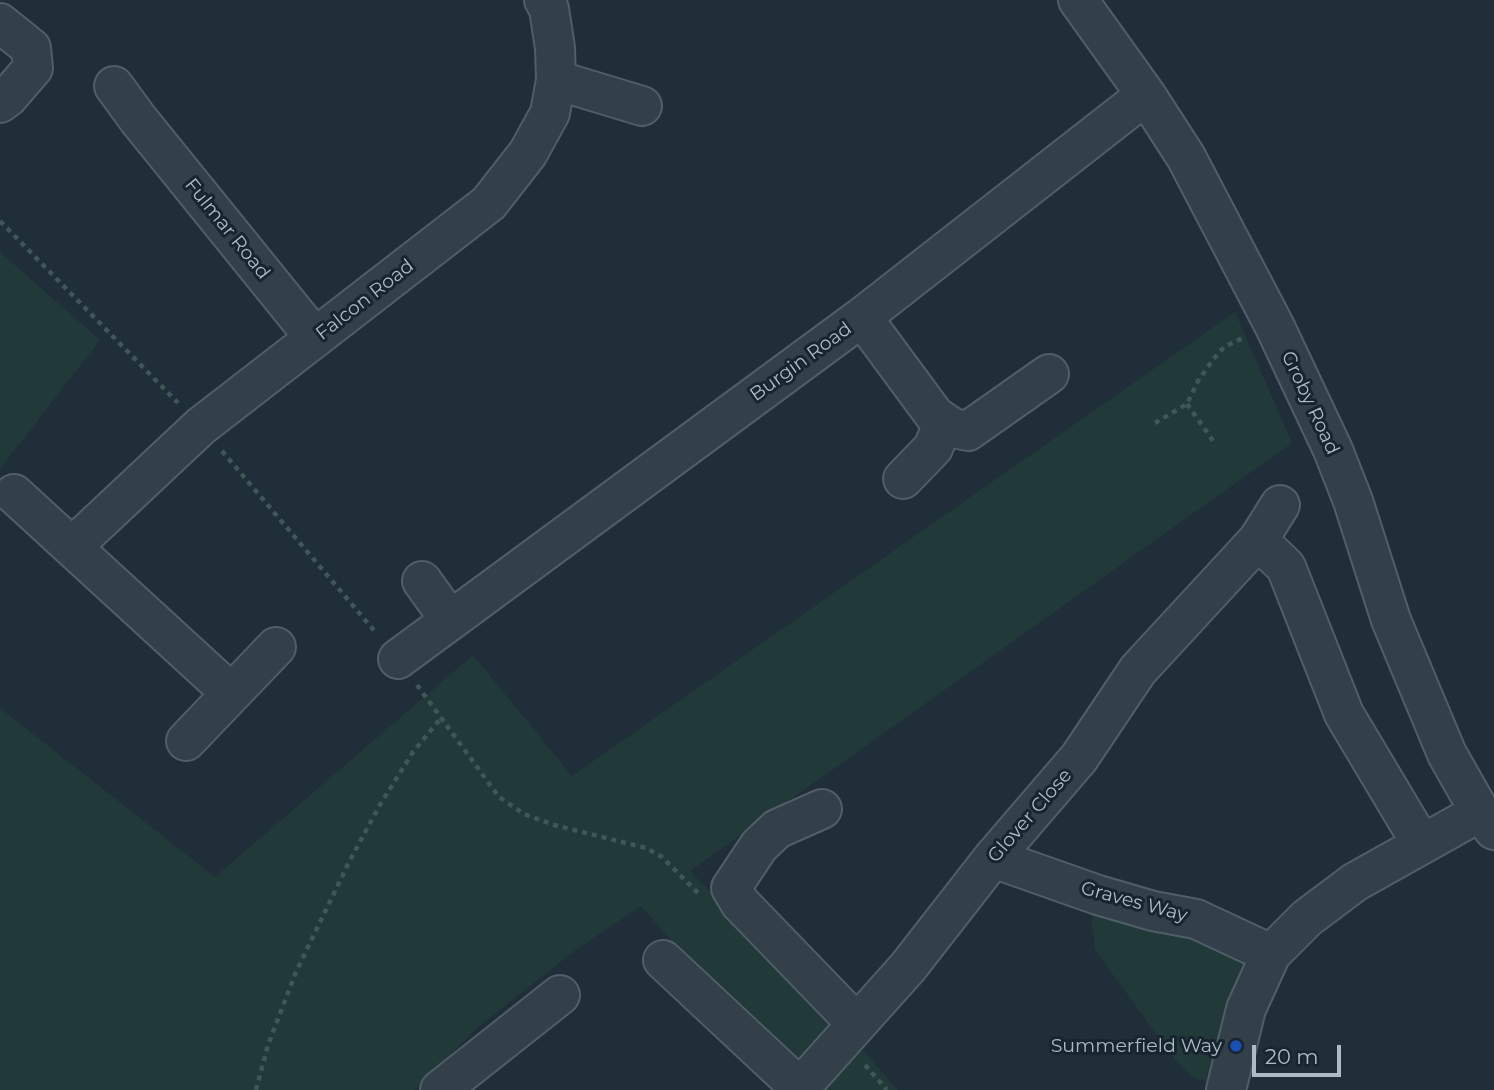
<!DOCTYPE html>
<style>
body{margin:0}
#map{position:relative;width:1494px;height:1090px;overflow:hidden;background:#1f2e39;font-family:Montserrat,sans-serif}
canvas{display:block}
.scale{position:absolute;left:1252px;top:1045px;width:89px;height:32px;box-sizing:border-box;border:4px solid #adbbc6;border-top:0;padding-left:9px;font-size:21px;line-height:24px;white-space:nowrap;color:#adbbc6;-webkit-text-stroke:5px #18252e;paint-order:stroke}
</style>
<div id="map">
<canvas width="1494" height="1090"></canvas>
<div class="scale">20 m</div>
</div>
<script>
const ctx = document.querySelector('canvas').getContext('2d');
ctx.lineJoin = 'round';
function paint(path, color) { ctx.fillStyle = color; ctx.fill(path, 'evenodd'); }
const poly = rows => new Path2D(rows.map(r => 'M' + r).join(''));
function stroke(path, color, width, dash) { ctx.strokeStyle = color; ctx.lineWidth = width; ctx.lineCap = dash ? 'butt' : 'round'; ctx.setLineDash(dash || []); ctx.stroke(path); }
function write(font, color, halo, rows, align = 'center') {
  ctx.font = font + ' Montserrat,sans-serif'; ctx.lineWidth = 6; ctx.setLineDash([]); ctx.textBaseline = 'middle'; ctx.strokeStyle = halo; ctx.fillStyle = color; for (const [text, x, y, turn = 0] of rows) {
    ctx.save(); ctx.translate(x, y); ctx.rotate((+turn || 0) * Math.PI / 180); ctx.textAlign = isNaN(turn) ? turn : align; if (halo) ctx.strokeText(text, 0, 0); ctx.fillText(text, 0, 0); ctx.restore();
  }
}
paint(poly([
 [0,252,100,340,0,469],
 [1235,312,1292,443,690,871,837,1021,898,1090,819,1090,698,971,641,906,577,949,477,1028,415,1090,0,1090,0,708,215,877,473,655,572,776],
 [1098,895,1271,954,1227,1089,1191,1076,1175,1059,1095,950,1092,921]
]), '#213a39');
const minor = poly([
 [1078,0,1146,95,1186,157,1275,327,1333,450,1353,501,1391,620,1447,754,1480,812,1494,830],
 [0,23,31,48,33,68,8,97,0,103],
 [556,80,642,106],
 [114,86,138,119,315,338],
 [862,317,935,416,953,428,968,431,1049,374],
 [903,479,933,448,944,422],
 [14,494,231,693],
 [1258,540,1286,567,1344,714,1421,843],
 [73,546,201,426,489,203,528,153,550,113,556,80,555,48,549,9,544,0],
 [422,581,450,620],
 [398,659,862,317,1146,95],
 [186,741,276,647],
 [822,809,777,829,759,846,731,888,740,903,856,1023],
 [993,858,1098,895,1153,911,1196,919,1271,954],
 [663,960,800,1088],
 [440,1090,560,995],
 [798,1090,908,967,993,858,1079,758,1138,670,1258,540,1280,505],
 [1226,1090,1246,1009,1271,954,1307,918,1355,882,1480,812]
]);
stroke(minor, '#505e67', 42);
stroke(poly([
 [0,221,178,403],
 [1187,404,1216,445],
 [1155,423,1187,404,1198,381,1212,361,1224,347,1245,337],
 [222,451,377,634],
 [417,685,499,797,524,814,554,825,646,848,662,857,698,893],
 [865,1065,887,1090],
 [256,1090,268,1045,296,972,349,862,381,803,413,752,441,718]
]), '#3f5756', 4.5, [5, 5]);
stroke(minor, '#33404a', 38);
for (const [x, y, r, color] of [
 [1236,1046,7,"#1a4fb4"]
]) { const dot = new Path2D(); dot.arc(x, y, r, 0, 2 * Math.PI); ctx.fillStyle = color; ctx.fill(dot); stroke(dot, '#18252e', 2.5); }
write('19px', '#adbbc6', '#18252e', [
 ["Fulmar Road",227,229,51],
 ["Falcon Road",365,300,-38],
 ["Burgin Road",801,362,-36],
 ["Groby Road",1310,403,65],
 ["Glover Close",1030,816,-49],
 ["Graves Way",1134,902,15]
]);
write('19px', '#adbbc6', '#18252e', [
 ["Summerfield Way",1222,1046]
], 'right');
</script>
